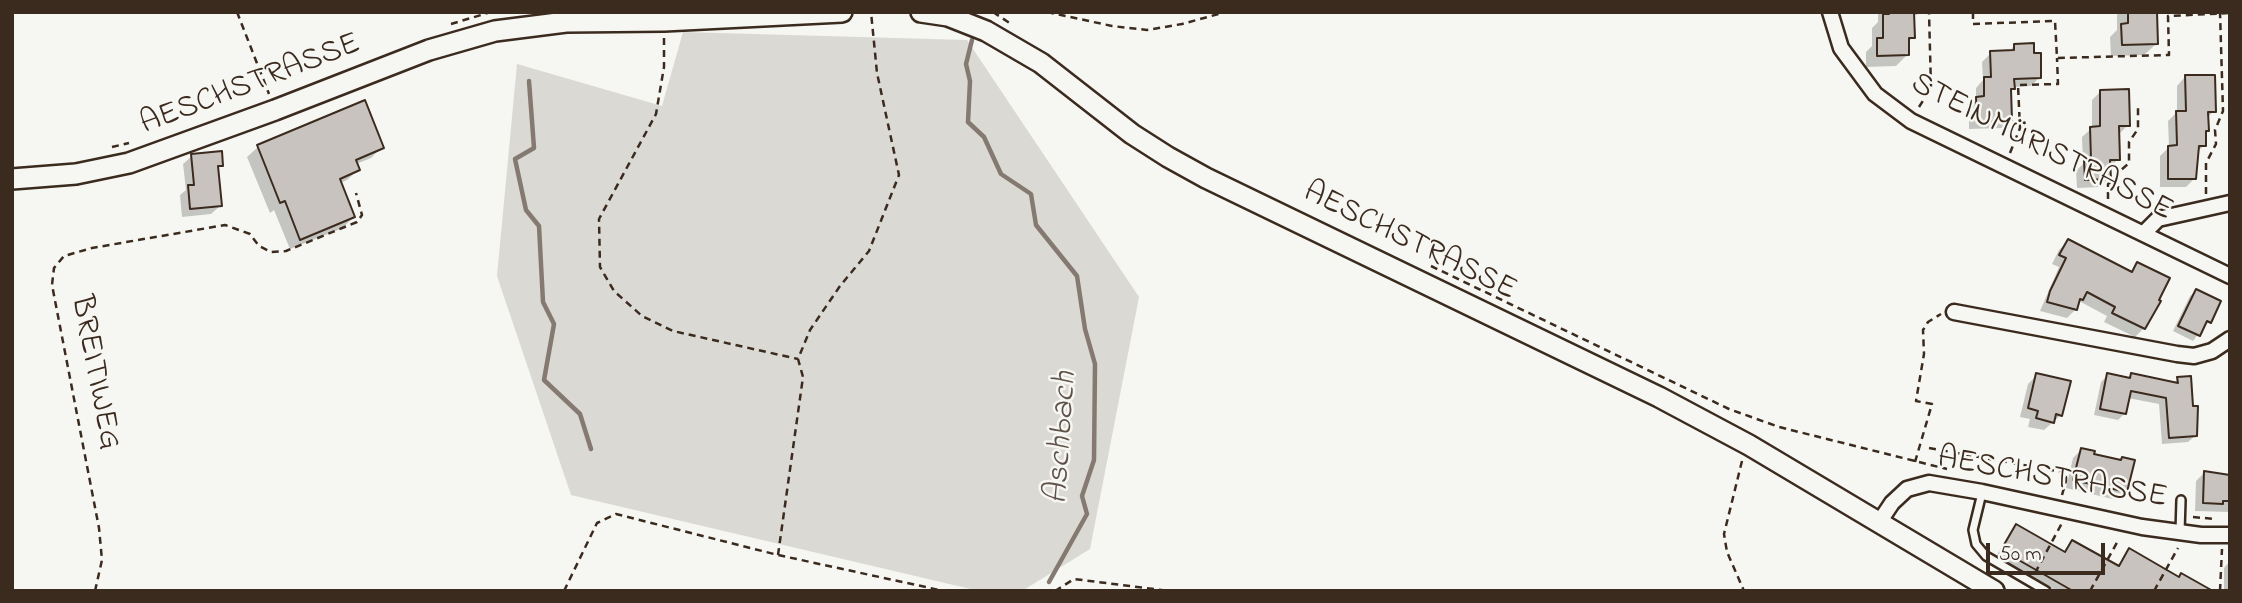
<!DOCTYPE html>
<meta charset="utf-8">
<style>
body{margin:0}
#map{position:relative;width:2242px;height:603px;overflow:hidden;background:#f6f6f2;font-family:"Indie Flower",sans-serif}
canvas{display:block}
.frame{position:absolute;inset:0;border:14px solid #3b2a1e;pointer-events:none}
.scale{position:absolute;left:1986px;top:543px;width:119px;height:32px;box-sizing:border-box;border:4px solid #3b2a1e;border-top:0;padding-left:9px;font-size:21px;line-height:24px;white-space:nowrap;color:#3b2a1e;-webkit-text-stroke:5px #f6f6f2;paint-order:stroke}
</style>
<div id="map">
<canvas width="2242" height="603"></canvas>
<div class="frame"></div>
<div class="scale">50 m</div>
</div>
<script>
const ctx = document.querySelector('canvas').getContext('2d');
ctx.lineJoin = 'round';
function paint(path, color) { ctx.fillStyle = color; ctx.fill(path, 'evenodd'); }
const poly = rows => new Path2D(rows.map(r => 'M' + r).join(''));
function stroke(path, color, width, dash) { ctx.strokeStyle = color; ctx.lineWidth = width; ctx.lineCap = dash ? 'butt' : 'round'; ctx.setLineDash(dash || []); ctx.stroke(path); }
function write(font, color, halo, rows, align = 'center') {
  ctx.font = font + ' "Indie Flower",sans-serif'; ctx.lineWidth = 5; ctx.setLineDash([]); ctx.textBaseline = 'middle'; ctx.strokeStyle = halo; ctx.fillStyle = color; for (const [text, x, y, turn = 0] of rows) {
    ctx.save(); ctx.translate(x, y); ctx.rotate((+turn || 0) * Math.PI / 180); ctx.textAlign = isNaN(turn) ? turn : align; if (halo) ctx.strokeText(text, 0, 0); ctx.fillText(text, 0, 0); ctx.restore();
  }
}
paint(poly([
 [683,32,967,40,1139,297,1090,549,1022,591,979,591,571,495,497,276,517,64,662,106]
]), '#dad9d3');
paint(poly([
 [1878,12,1925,12,1913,16,1913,37,1907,44,1907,55,1896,66,1866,67,1866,52,1872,46,1872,28,1878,22],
 [2119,12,2159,12,2155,16,2156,44,2144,55,2111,56,2110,37,2117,30,2117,15],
 [2015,45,2033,55,2040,77,2031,86,2013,87,2009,92,2010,119,2002,128,1969,129,1969,107,1976,100,1976,88,1983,80,1982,62,1991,53,2008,52],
 [2185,77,2214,111,2207,118,2204,145,2197,153,2195,178,2186,187,2160,187,2160,156,2169,147,2168,121,2177,112,2177,86],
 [2101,91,2128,125,2119,134,2118,159,2109,169,2109,178,2100,187,2077,188,2076,171,2083,164,2082,137,2092,128,2092,100],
 [364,102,382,147,371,158,356,164,358,170,347,180,340,183,353,217,343,228,290,249,274,210,270,213,247,157,258,147],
 [192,156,221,165,217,170,220,206,211,214,182,217,180,195,186,190,183,164],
 [2068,241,2129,273,2138,264,2144,328,2135,337,2104,322,2107,316,2079,301,2076,309,2067,318,2040,311,2059,267,2052,264,2059,250],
 [2196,291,2209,322,2203,327,2193,341,2173,331,2190,296],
 [2132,374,2173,383,2178,379,2195,436,2188,442,2162,444,2159,404,2128,398,2125,413,2118,420,2094,415,2101,382,2108,375,2127,379],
 [2037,375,2061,415,2044,430,2028,427,2030,419,2020,417,2028,384],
 [2081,450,2092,455,2125,491,2117,500,2066,488,2073,458],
 [2205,472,2230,476,2230,512,2195,511,2196,481],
 [2016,526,2063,553,2072,542,2117,567,2129,551,2178,578,2209,590,2057,591,1996,557,2010,532],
 [2229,562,2230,591,2224,591,2224,568]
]), '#0003');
stroke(poly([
 [972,40,966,64,970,81,968,122,984,137,1001,174,1031,194,1036,225,1077,276,1085,329,1095,364,1094,460,1082,496,1087,514,1049,582],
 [529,81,534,148,515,159,526,210,539,226,543,302,554,324,544,380,580,414,591,449]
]), '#857a71', 4.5);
const building = poly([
 [1889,12,1914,12,1915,38,1909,38,1909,55,1877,56,1877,38,1883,38,1883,14,1889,14,1889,12],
 [2128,12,2157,12,2158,44,2122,45,2121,24,2128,23,2128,12],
 [2034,43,2034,53,2041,53,2041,78,2014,79,2015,89,2011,89,2012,120,1977,122,1976,97,1984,96,1984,77,1991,77,1990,51,2014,50,2014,44,2034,43],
 [2185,75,2215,75,2216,112,2208,112,2209,131,2206,131,2206,146,2199,146,2196,179,2168,179,2168,146,2177,145,2176,111,2186,111,2185,75],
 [2129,89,2130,126,2119,126,2120,160,2110,160,2111,179,2085,180,2084,160,2091,160,2090,127,2100,126,2100,90,2129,89],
 [365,100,384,148,356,160,360,170,340,179,355,217,300,240,285,201,280,203,257,145,365,100],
 [222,151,223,166,218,166,222,206,190,209,188,185,194,185,191,154,222,151],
 [2068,239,2132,272,2137,262,2170,278,2159,300,2161,301,2145,329,2112,313,2115,307,2087,292,2083,300,2080,299,2077,310,2047,302,2050,291,2066,258,2059,255,2068,239],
 [2196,289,2221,301,2211,323,2207,321,2200,336,2178,326,2196,289],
 [2036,373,2071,381,2062,416,2056,414,2054,423,2036,418,2038,411,2028,408,2036,373],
 [2107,373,2130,378,2131,373,2178,383,2177,377,2191,376,2193,406,2198,406,2197,436,2169,438,2166,398,2131,391,2126,414,2100,409,2107,373],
 [2081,448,2095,451,2094,454,2121,460,2122,457,2135,460,2127,492,2073,480,2081,448],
 [2204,471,2230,475,2230,501,2223,501,2223,504,2203,503,2204,471],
 [2016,524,2065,552,2072,540,2119,566,2129,548,2179,577,2181,573,2213,591,2073,591,2001,550,2016,524]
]);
paint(building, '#c8c3be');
stroke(building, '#3b2a1e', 2);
const service = poly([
 [1982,493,1973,530,1976,544,1986,556,2046,591],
 [2180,532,2181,500]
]);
const minor = poly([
 [1830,12,1841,48,1875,94,1911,121,2230,276],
 [2144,233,2158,219,2230,203],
 [1954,312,2177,354,2194,356,2212,351,2230,339],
 [1880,521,1892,503,1907,489,1929,483,1982,492,2142,527,2201,535,2230,535]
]);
const secondary = poly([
 [921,12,948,16,986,31,1041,63,1132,134,1168,157,1206,178,1659,397,1749,445,1994,591],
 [12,179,76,174,129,163,275,110,429,50,495,31,566,22,664,21,842,12]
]);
stroke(service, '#3b2a1e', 12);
stroke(minor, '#3b2a1e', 19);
stroke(secondary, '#3b2a1e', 24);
stroke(poly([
 [237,12,269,94],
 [993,12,1011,24],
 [1047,12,1112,26,1147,30,1182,24,1226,12],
 [1973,12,1973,24,2055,21,2057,58,2169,55,2168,16,2230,13],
 [451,24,491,12],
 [664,38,664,67,656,114,599,219,600,267,614,291,642,316,673,331,798,359],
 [1919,107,1931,88,1929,12],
 [112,147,129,143],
 [2010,153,2020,128,2018,85,2058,84,2057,58],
 [2206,194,2206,163,2216,144,2215,130,2223,111,2220,12],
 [2108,199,2108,184,2115,180,2120,171,2129,163,2129,142,2138,129,2138,107],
 [1431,266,1729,409,1779,427,1947,469],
 [1929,448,2062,472,2061,476,2066,477,2066,481,2062,495],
 [1742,461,1724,534,1727,552,1744,591],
 [1915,462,1932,404,1916,401,1924,354,1923,330,1928,322,1941,314],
 [2193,517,2215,519],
 [778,555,803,377,798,359,810,330,840,286,869,251,899,175,877,73,871,12],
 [2035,573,2062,523],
 [95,591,102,560,99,528,52,285,54,268,64,256,92,248,225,225,250,234,259,246,271,252,286,251,357,222,362,215,356,193],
 [564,591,597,523,616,514,778,555,944,591],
 [1055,591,1074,579,1169,591],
 [2090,591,2119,539],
 [2154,591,2178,548],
 [2220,591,2222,549]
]), '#3b2a1e', 2.5, [7, 5]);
stroke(service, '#f6f6f2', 7);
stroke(minor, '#f6f6f2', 14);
stroke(secondary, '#f6f6f2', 19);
write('32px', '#3b2a1e', '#f6f6f2', [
 ["AESCHSTRASSE",251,86,-21],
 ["STEINMÜRISTRASSE",2041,149,27],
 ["AESCHSTRASSE",1409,243,26],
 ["BREITIWEG",93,373,79],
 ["AESCHSTRASSE",2052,480,10]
]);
write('italic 33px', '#605248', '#f6f6f2', [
 ["Aschbach",1064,438,-86]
]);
</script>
